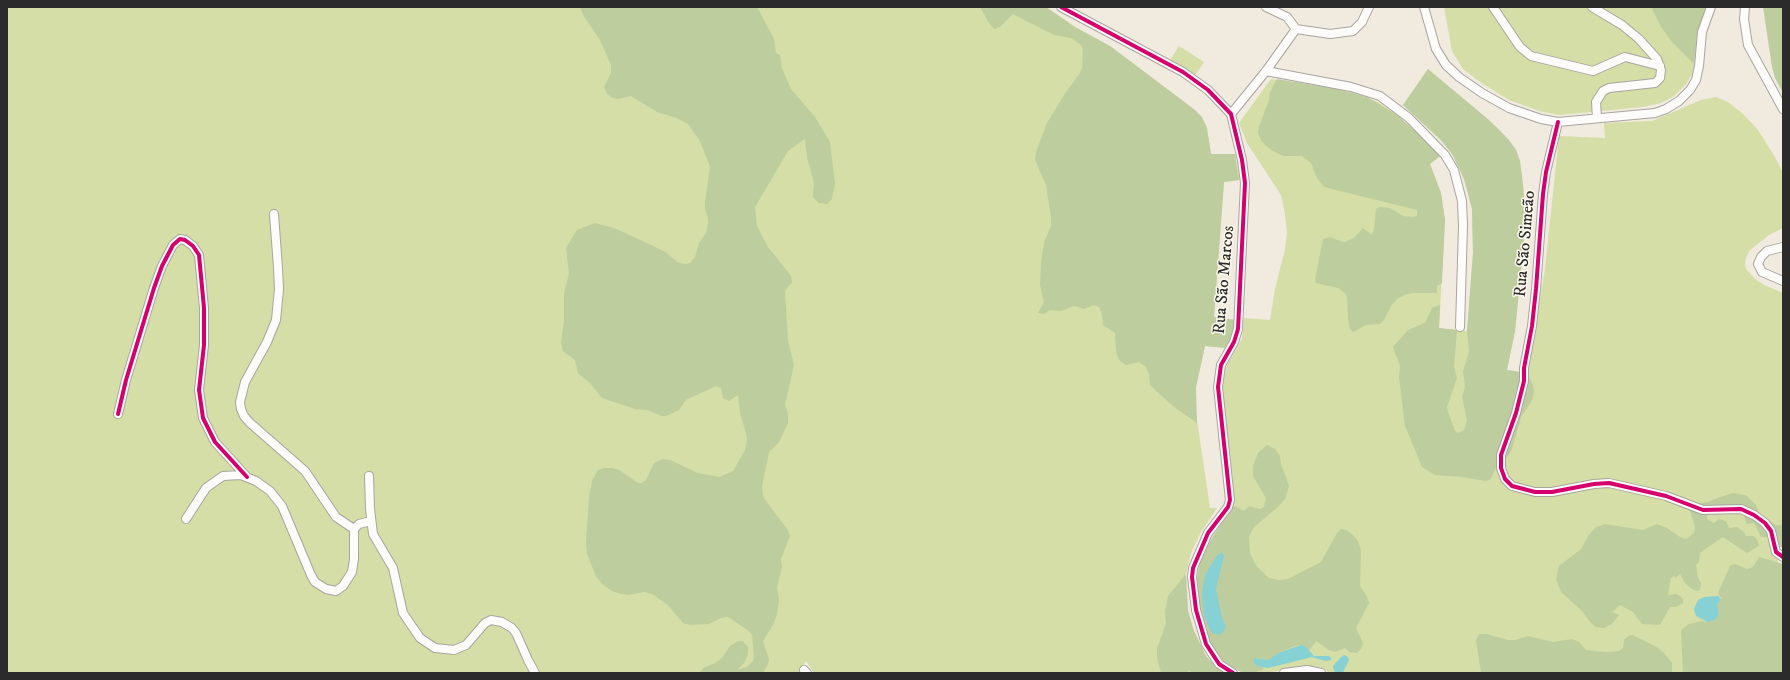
<!DOCTYPE html>
<meta charset="utf-8">
<style>
body{margin:0}
#map{position:relative;width:1790px;height:680px;overflow:hidden;background:#f0eadf;font-family:"IM FELL DW Pica",serif}
canvas{display:block}
.frame{position:absolute;inset:0;border:8px solid #2b2b2b;pointer-events:none}
</style>
<div id="map">
<canvas width="1790" height="680"></canvas>
<div class="frame"></div>
</div>
<script>
const ctx = document.querySelector('canvas').getContext('2d');
ctx.lineJoin = 'round';
function paint(path, color) { ctx.fillStyle = color; ctx.fill(path, 'evenodd'); }
const poly = rows => new Path2D(rows.map(r => 'M' + r).join(''));
function stroke(path, color, width, dash) { ctx.strokeStyle = color; ctx.lineWidth = width; ctx.lineCap = dash ? 'butt' : 'round'; ctx.setLineDash(dash || []); ctx.stroke(path); }
function write(font, color, halo, rows, align = 'center') {
  ctx.font = font + ' "IM FELL DW Pica",serif'; ctx.lineWidth = 3; ctx.setLineDash([]); ctx.textBaseline = 'middle'; ctx.strokeStyle = halo; ctx.fillStyle = color; for (const [text, x, y, turn = 0] of rows) {
    ctx.save(); ctx.translate(x, y); ctx.rotate((+turn || 0) * Math.PI / 180); ctx.textAlign = isNaN(turn) ? turn : align; if (halo) ctx.strokeText(text, 0, 0); ctx.fillText(text, 0, 0); ctx.restore();
  }
}
paint(poly([
 [7,7,1046,7,1075,27,1110,46,1195,110,1206,125,1211,154,1235,154,1239,180,1224,182,1214,317,1226,348,1205,346,1196,387,1196,413,1210,508,1217,508,1201,532,1191,553,1186,574,1188,611,1194,631,1206,656,1222,673,814,673,806,661,799,670,802,673,7,673],
 [1444,7,1707,7,1697,34,1693,73,1686,84,1673,97,1661,103,1643,107,1559,115,1539,111,1509,100,1480,82,1463,69,1452,51],
 [1179,46,1204,62,1194,77,1169,62],
 [1428,69,1500,130,1516,150,1520,161,1525,210,1523,251,1515,331,1507,370,1527,373,1545,269,1559,136,1605,138,1604,123,1652,121,1701,100,1716,97,1728,102,1743,114,1758,130,1775,157,1783,173,1783,228,1769,235,1750,250,1746,258,1745,263,1746,269,1755,279,1764,285,1783,293,1783,547,1780,547,1778,563,1783,564,1783,673,1330,673,1320,667,1309,666,1265,673,1243,673,1224,662,1197,579,1198,568,1204,554,1213,535,1232,508,1234,500,1223,398,1223,379,1227,365,1242,339,1244,318,1270,320,1275,289,1285,249,1287,233,1285,214,1281,195,1247,143,1239,123,1271,79,1351,92,1378,102,1397,115,1440,156,1430,164,1441,193,1445,220,1439,328,1467,331,1473,253,1472,209,1467,188,1459,166,1447,146,1403,105]
]), '#d4dea6');
paint(poly([
 [580,7,757,7,774,39,776,53,780,55,782,68,791,89,815,117,830,142,835,183,832,199,827,204,819,203,813,197,814,183,807,157,805,139,788,151,755,207,757,226,768,247,791,276,792,282,785,291,788,341,794,365,785,405,788,413,788,423,779,442,769,452,762,487,763,496,768,504,788,530,790,536,781,559,782,567,777,587,779,601,777,613,774,623,763,641,769,659,768,664,763,673,700,673,703,668,715,663,722,658,730,646,738,641,743,641,748,647,748,654,744,663,737,670,747,667,753,661,754,656,752,635,749,631,728,617,721,618,709,624,690,625,683,623,668,605,652,594,644,592,629,595,621,594,612,591,602,584,596,576,587,554,586,542,589,498,592,481,598,470,604,468,612,468,619,470,638,483,642,483,646,480,654,463,663,459,670,460,698,473,719,477,733,471,745,450,747,440,746,433,740,413,738,395,729,401,723,398,721,388,716,386,686,400,679,410,666,416,662,416,647,410,635,409,602,398,590,383,578,373,575,360,563,351,561,343,564,320,564,293,569,274,566,248,577,230,595,223,614,228,664,251,679,263,686,264,690,263,695,257,699,243,706,233,708,224,708,218,705,209,705,202,710,167,700,141,688,124,677,118,657,112,631,96,618,99,613,98,607,94,604,87,611,73,611,65,600,40,583,15],
 [980,7,1046,7,1075,27,1110,46,1195,110,1202,117,1207,128,1211,154,1235,154,1239,180,1224,182,1214,317,1236,320,1232,337,1226,348,1205,346,1196,387,1197,423,1174,407,1150,385,1149,374,1146,367,1139,362,1126,365,1119,360,1116,352,1115,333,1103,325,1102,314,1099,307,1094,305,1084,309,1074,306,1061,311,1050,310,1044,314,1038,313,1044,302,1040,285,1041,262,1044,243,1051,226,1051,217,1046,185,1038,167,1035,159,1036,152,1047,123,1066,92,1078,76,1082,68,1083,50,1081,45,1071,38,1054,35,1013,14,1000,27,994,29,989,23],
 [1651,7,1707,7,1697,34,1694,64,1673,43,1661,27],
 [1763,7,1783,7,1783,93,1775,78,1772,67],
 [1428,69,1489,120,1509,140,1516,150,1520,161,1523,184,1525,210,1523,251,1515,331,1507,370,1527,373,1533,385,1534,393,1531,402,1521,417,1512,449,1509,455,1497,465,1491,479,1486,481,1461,477,1435,475,1422,467,1405,426,1399,377,1400,366,1393,347,1408,330,1425,323,1432,308,1440,305,1439,328,1457,330,1454,367,1457,378,1447,407,1448,412,1455,431,1458,433,1464,430,1467,421,1462,397,1465,387,1463,371,1469,352,1467,331,1473,253,1472,209,1464,179,1452,154,1440,139,1403,105],
 [1277,79,1332,88,1367,97,1397,115,1431,145,1440,156,1430,164,1441,193,1445,220,1442,283,1437,286,1437,293,1412,293,1404,295,1397,299,1391,306,1384,320,1380,324,1366,325,1353,332,1350,329,1348,319,1347,297,1346,294,1338,288,1316,283,1315,280,1323,239,1330,237,1340,241,1345,242,1354,238,1363,228,1372,235,1374,230,1376,209,1379,207,1390,208,1403,216,1413,217,1417,216,1417,210,1324,187,1317,178,1311,163,1302,156,1283,156,1273,151,1265,145,1261,140,1258,133,1259,127,1269,100,1270,92],
 [1267,445,1275,449,1280,456,1281,464,1289,486,1285,499,1279,506,1253,528,1249,537,1250,553,1257,567,1269,578,1279,580,1288,579,1321,562,1337,533,1341,529,1346,530,1353,535,1358,541,1361,550,1360,586,1367,597,1369,603,1356,628,1363,643,1361,649,1357,653,1349,652,1345,648,1335,652,1329,650,1316,641,1309,651,1303,645,1298,645,1278,653,1268,660,1255,658,1261,667,1264,668,1262,670,1252,673,1243,673,1224,662,1211,646,1200,616,1197,579,1201,561,1208,545,1232,507,1235,506,1244,511,1249,506,1260,509,1264,507,1266,498,1253,476,1253,466,1258,453],
 [1733,493,1745,495,1750,499,1756,505,1759,514,1776,525,1783,525,1783,547,1780,547,1779,551,1757,515,1710,509,1695,504,1708,502,1720,497],
 [1687,505,1707,512,1707,519,1712,522,1714,523,1719,519,1726,521,1729,528,1737,527,1744,532,1746,536,1753,536,1756,538,1759,545,1757,547,1747,553,1723,537,1705,549,1700,553,1699,562,1696,565,1698,578,1701,583,1700,590,1697,591,1692,589,1685,583,1680,574,1675,578,1674,576,1671,578,1668,595,1676,594,1680,596,1683,599,1683,603,1676,607,1670,607,1660,625,1642,624,1633,612,1620,605,1612,612,1619,615,1612,624,1604,628,1596,627,1591,623,1581,610,1561,592,1556,579,1559,566,1581,549,1589,535,1596,527,1605,524,1643,530,1657,524,1667,528,1680,537,1686,539,1694,533,1695,527,1690,510],
 [1742,511,1758,519,1771,537,1761,537,1754,523,1747,524],
 [1759,557,1783,564,1783,673,1683,673,1681,630,1689,624,1702,621,1708,622,1715,620,1719,614,1717,604,1721,598,1718,593,1730,566,1735,564,1747,569,1753,567],
 [1186,574,1188,611,1194,631,1206,656,1222,673,1191,673,1190,670,1186,673,1161,673,1157,657,1157,649,1166,623,1165,611,1168,596],
 [1479,634,1486,634,1508,640,1515,640,1528,636,1553,642,1572,639,1579,642,1586,650,1606,652,1619,651,1623,648,1624,640,1628,636,1632,635,1655,646,1664,653,1672,663,1672,673,1481,673,1476,640]
]), '#becd9e');
paint(poly([
 [1222,552,1224,556,1216,589,1222,618,1226,626,1224,631,1219,635,1212,633,1208,626,1204,614,1202,593,1205,575,1216,557],
 [1718,596,1721,600,1717,604,1719,614,1715,620,1708,622,1696,616,1694,609,1698,600,1704,597],
 [1301,645,1305,646,1314,656,1329,656,1331,658,1331,660,1325,661,1312,657,1268,668,1257,666,1253,661,1255,658,1268,660,1278,653],
 [1344,655,1348,657,1349,660,1344,670,1343,673,1335,673,1333,666,1341,657]
]), '#86d1d3');
const minor = poly([
 [1061,7,1183,72,1208,90,1231,114,1242,160,1245,183,1238,329,1234,342,1221,365,1218,387,1230,500,1228,507,1208,533,1193,568,1192,577,1196,610,1206,644,1219,664,1233,673],
 [1266,7,1287,17,1296,29],
 [1424,7,1436,49,1446,65,1459,77,1482,93,1509,108,1541,119,1558,122,1655,113,1666,109,1679,101,1690,90,1696,80,1699,66,1702,32,1711,7],
 [1493,7,1520,47,1531,56,1593,71,1625,57,1660,66],
 [1592,7,1622,25,1639,39,1657,59,1661,70,1660,78,1655,83,1609,88,1603,91,1596,102,1597,118],
 [1745,7,1744,19,1748,45,1783,109],
 [1296,29,1330,34,1353,31,1362,22,1369,7],
 [1266,71,1351,87,1380,96,1409,118,1445,155,1454,170,1462,201,1463,226,1460,327],
 [1231,114,1266,71,1296,29],
 [1558,122,1546,172,1543,194,1536,289,1532,326,1524,368,1524,381,1516,413,1501,455,1501,468,1505,479,1512,486,1535,492,1552,492,1594,484,1609,483,1666,496,1703,510,1741,509,1754,515,1765,523,1771,531,1776,552,1783,557],
 [274,214,278,268,279,289,276,320,267,342,245,382,240,402,241,409,244,416,249,422,305,471,336,517,354,529],
 [1783,247,1767,251,1761,257,1758,264,1762,272,1783,281],
 [118,414,126,380,154,288,162,266,173,245,180,239,185,240,193,246,199,255,204,308,204,345,199,390,203,418,215,442,247,477],
 [369,476,370,509,373,534,393,568,403,613,420,638,435,648,454,650,466,645,485,623,491,620,502,622,512,628,516,633,528,660,535,673],
 [186,519,206,488,223,476,241,475,256,481,270,491,282,506,311,575,315,582,326,589,336,591,343,586,352,572,354,559,354,529,359,524,371,521],
 [804,670,807,673],
 [1284,673,1307,670,1321,673]
]);
stroke(minor, '#a9a59f', 10);
stroke(minor, '#fdfcfa', 8);
stroke(poly([
 [1061,7,1183,72,1208,90,1231,114,1242,160,1245,183,1238,329,1234,342,1221,365,1218,387,1230,500,1228,507,1208,533,1193,568,1192,577,1196,610,1206,644,1219,664,1233,673],
 [1558,122,1546,172,1543,194,1536,289,1532,326,1524,368,1524,381,1516,413,1501,455,1501,468,1505,479,1512,486,1535,492,1552,492,1594,484,1609,483,1666,496,1703,510,1741,509,1754,515,1765,523,1771,531,1776,552,1783,557],
 [118,414,126,380,154,288,162,266,173,245,180,239,185,240,193,246,199,255,204,308,204,345,199,390,203,418,215,442,247,477]
]), '#d6006c', 4);
write('17px', '#2b2b2b', '#fbf7ec', [
 ["Rua São Simeão",1526,244,-85],
 ["Rua São Marcos",1225,280,-85]
]);
</script>
